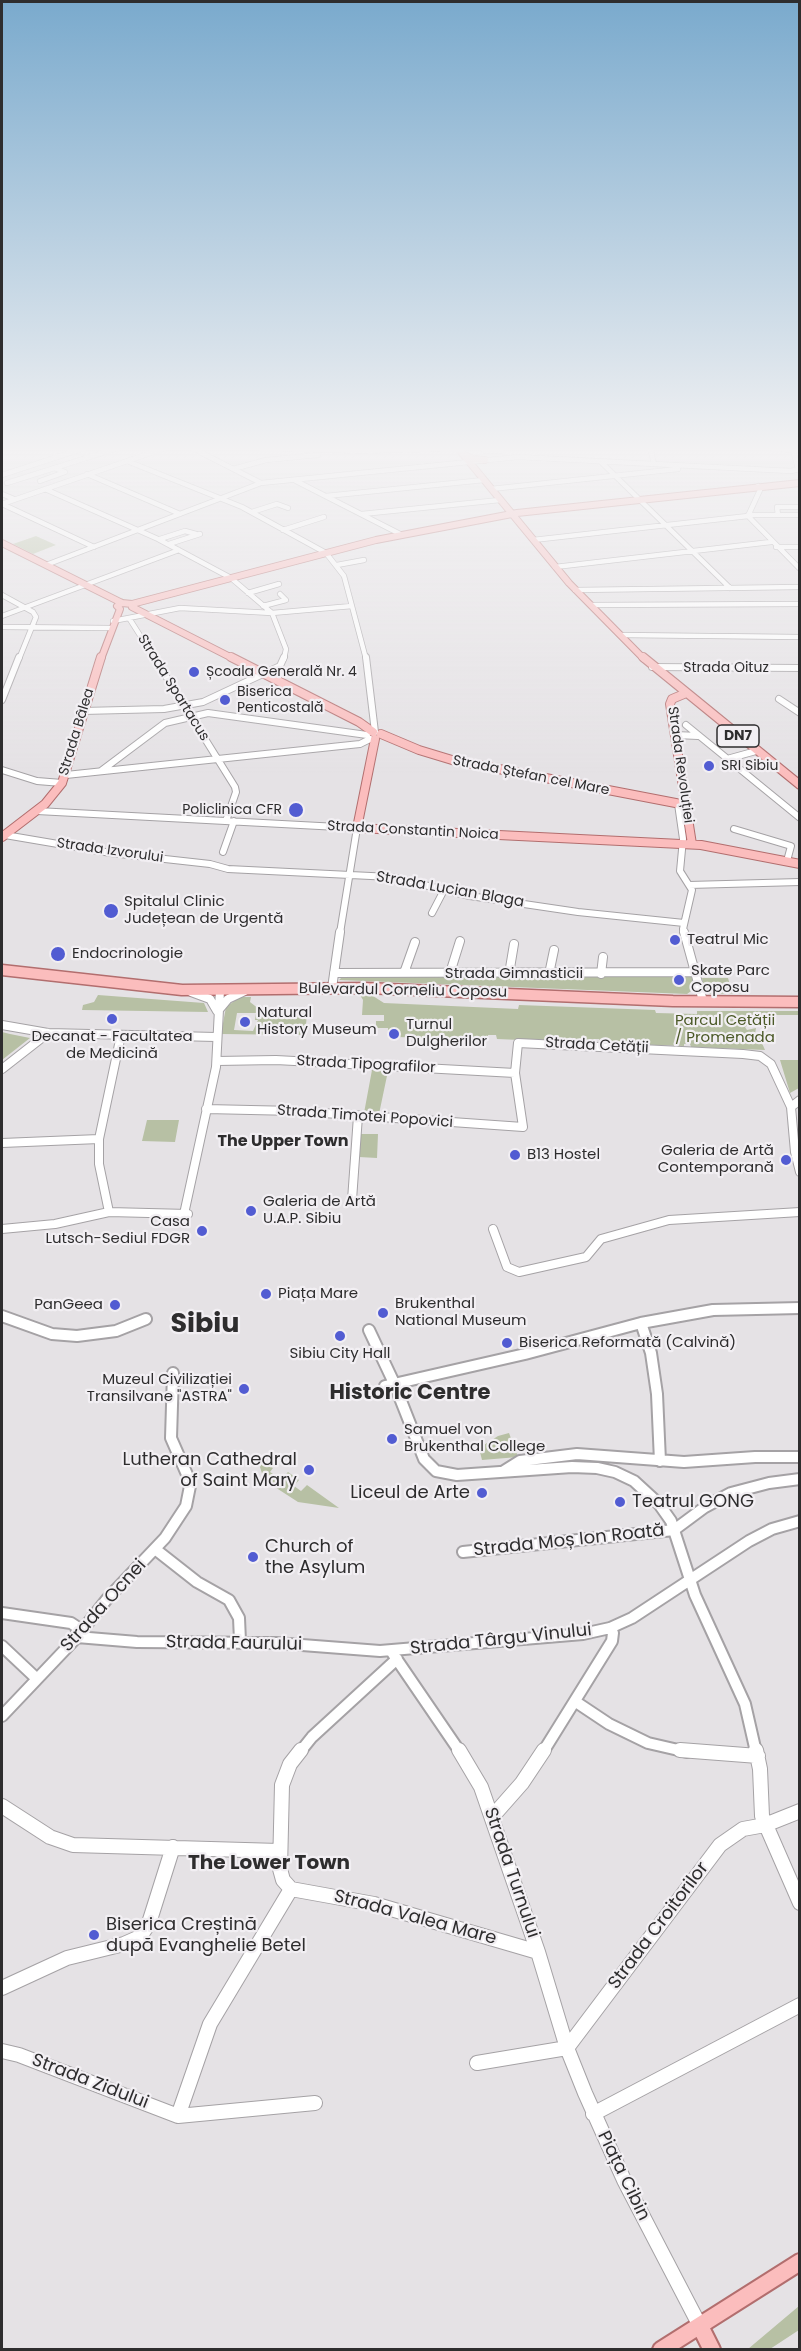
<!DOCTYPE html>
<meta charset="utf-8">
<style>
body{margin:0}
#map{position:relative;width:801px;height:2351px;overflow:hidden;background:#e5e2e5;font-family:Poppins,sans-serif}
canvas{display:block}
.frame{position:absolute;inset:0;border:3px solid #2e2d2e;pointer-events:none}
</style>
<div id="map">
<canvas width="801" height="2351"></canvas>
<div class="frame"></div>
</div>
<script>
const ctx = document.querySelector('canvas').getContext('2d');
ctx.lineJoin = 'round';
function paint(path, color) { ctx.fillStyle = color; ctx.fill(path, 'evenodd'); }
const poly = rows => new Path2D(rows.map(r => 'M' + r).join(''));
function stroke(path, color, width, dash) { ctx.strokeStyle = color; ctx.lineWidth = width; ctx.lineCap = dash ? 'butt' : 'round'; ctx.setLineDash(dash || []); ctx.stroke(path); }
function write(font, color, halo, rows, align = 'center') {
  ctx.font = font + ' Poppins,sans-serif'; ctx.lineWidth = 4.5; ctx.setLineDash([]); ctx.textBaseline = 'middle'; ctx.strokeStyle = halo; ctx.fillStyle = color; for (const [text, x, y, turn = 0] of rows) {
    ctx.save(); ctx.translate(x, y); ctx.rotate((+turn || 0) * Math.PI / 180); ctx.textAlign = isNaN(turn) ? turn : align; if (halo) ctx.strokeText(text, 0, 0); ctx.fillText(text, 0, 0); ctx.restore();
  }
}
paint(poly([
 [36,536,56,545,33,554,13,544],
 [691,974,694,989,687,994,339,980,344,975],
 [702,978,728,978,732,992,746,993,709,994,705,991],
 [98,995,204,1003,208,1012,82,1010,83,1005,94,1002],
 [360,995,373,996,384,1003,518,1009,519,1005,655,1010,656,1013,697,1014,697,1011,799,1011,800,1015,761,1015,745,1027,747,1030,756,1028,755,1034,758,1034,765,1050,691,1047,690,1044,684,1044,684,1046,601,1043,599,1039,594,1039,592,1043,497,1039,496,1035,488,1035,488,1039,395,1037,397,1034,395,1032,388,1035,388,1028,376,1028,376,1021,384,1021,384,1015,362,1015,363,1000],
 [240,997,251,997,250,1002,264,1013,307,1014,305,1035,221,1034,226,1007],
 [237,1013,256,1013,255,1020,258,1020,253,1031,234,1030],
 [2,1032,10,1034,30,1038,2,1060],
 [799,1060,799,1088,790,1093,780,1060],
 [372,1070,388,1071,379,1114,364,1113],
 [147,1120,179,1120,175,1142,142,1141],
 [360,1134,378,1134,377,1158,359,1157],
 [509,1433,518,1457,482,1460,479,1448,498,1436],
 [263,1461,273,1468,270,1472,281,1479,288,1472,299,1480,294,1486,301,1491,307,1485,339,1508,298,1502,264,1480,260,1467],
 [799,2306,799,2330,770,2349,748,2349]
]), '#b7c0a4');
const minorFar4 = poly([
 [190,447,261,483],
 [233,447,362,451,458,448],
 [481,447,485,451,501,451],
 [650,447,654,464],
 [766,447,793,450,798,469],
 [2,448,6,447],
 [127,461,242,507,326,553,344,576,366,659],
 [600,461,730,588],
 [233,469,266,460,318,455],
 [87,474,180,514],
 [2,475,88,447],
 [40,481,65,472,54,468],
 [296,481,402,535],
 [7,483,121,447],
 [45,489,158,539,231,578,272,613,286,649,284,659],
 [491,489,678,469],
 [2,494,14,499],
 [326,496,484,480],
 [2,504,168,447],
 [2,504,94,547],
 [252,512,277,504,288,508],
 [362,514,500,500],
 [748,515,800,515],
 [778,515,777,507,800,507],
 [748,516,800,569],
 [748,516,760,490,758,486],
 [283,530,324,517],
 [160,539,185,531,196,534],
 [533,540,748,516],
 [169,544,200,534],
 [776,547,800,547],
 [46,565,261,483,518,457,791,471,800,469],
 [337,565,364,560],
 [555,567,771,542],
 [575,590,800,587],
 [248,593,279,584],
 [2,595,33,612,36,617,19,659],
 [591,605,800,604],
 [263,606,286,600,280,594],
 [2,616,179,550],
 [129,618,155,659],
 [113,621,180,608,272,613,352,606],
 [2,627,111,628],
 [620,635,800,637]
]);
const minorFar3 = poly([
 [154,657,235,787,236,792,226,821],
 [366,657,375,732],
 [652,667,800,668],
 [779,699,800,713],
 [2,700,19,657],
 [83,711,164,709,203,702,280,666,284,657],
 [686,725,800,818],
 [676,735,698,736],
 [727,759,756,751],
 [2,770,37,781,62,783],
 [101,771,165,723,208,713,367,735],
 [66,775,360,744,370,739],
 [678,804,683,839,680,871,692,890,683,929,684,933],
 [37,811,357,828,340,933],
 [734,829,791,846,787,861],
 [5,835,111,853,210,864,228,869,391,877,470,896,578,912,684,923],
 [223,852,234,821],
 [689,885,800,882],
 [432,913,444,890]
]);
const minorFar2 = poly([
 [684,932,703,1001],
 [334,973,694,972],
 [404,973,415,942],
 [450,973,460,941],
 [509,974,514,944],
 [549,974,554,950],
 [601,974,603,957],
 [332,988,340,932],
 [191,992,210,999,217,1011],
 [218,1011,228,999,245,991],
 [2,1025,48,1033,216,1037],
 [217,1061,276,1060,515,1073],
 [2,1069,48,1033],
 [791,1107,800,1100],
 [206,1109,295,1111,523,1127,515,1073,518,1043,743,1054,760,1056,771,1064,791,1107,795,1152,800,1172],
 [2,1143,99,1139],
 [352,1200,358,1116],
 [109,1212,99,1164,99,1139,121,1035],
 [184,1214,216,1067,220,990],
 [2,1229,55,1224,109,1212,188,1214],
 [493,1229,507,1267,519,1272,586,1257,601,1239,669,1220,800,1212]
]);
const minorFar1 = poly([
 [2,1316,52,1334,77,1336,116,1331,146,1319],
 [641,1323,651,1353,657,1394,660,1461],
 [369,1330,394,1383,424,1459,436,1471,457,1475,572,1467,597,1468,615,1472,634,1481,659,1504,671,1521,695,1595,745,1704,756,1752],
 [173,1373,171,1438,189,1479],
 [385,1386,525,1354,641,1323,713,1310,800,1308],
 [504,1471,520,1461,577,1454,684,1462,755,1457,800,1457],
 [155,1549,197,1582,229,1600,239,1618,240,1641],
 [463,1552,674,1530,705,1507,731,1493,769,1483,800,1479],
 [2,1613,71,1623,77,1627,77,1636],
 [77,1637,137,1642,276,1643,380,1651,583,1634,610,1628,632,1618,749,1541,772,1529,800,1521],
 [2,1646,36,1678],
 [391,1651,460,1752],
 [576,1702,609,1724,648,1743,687,1752],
 [2,1716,77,1637,107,1599,165,1538,186,1506,190,1486],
 [300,1752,312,1737,397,1659],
 [543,1752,612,1641,613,1633,610,1628]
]);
const minor = poly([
 [459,1750,481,1787,538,1952,567,2048,585,2093,624,2180,700,2326],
 [680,1750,758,1756],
 [756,1750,760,1769,762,1816,800,1903],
 [2,1806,50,1837,73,1845,279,1851],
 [492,1817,522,1783,544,1750],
 [291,1889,283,1880,280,1869,282,1785,290,1764,301,1750],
 [291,1889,374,1904,538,1952],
 [2,1988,67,1958,124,1944,140,1937,149,1923,173,1847],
 [2,2051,19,2055,178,2116,315,2103],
 [477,2063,567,2048,720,1845,743,1829,765,1825,800,1811],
 [593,2114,800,2005],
 [178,2116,210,2024,291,1889]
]);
const majorFar3 = poly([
 [457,447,569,583,644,659],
 [464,455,473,459,485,460],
 [2,543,122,603,132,604,376,540,517,513,800,483],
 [132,607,234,659],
 [101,659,120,609,117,606,122,603]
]);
const majorFar2 = poly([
 [231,657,359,722,373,732],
 [643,657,800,785],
 [684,694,672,699,670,704,692,844],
 [381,734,419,750,452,760,686,805],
 [375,739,357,828,701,845,800,864],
 [2,837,45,804,62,783,101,657]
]);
const majorFar1 = poly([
 [2,970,182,990,366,988,673,1001,800,1002]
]);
const major = poly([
 [700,2326,712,2350],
 [661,2350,800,2262]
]);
stroke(minorFar4, '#a5a2a5', 6);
stroke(minorFar3, '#a5a2a5', 8);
stroke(minorFar2, '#a5a2a5', 10);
stroke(minorFar1, '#a5a2a5', 14);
stroke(minor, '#a5a2a5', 16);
stroke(majorFar3, '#b26e6e', 8);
stroke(majorFar2, '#b26e6e', 10);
stroke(majorFar1, '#b26e6e', 13);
stroke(major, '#b26e6e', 20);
stroke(minorFar4, '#fff', 4.5);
stroke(minorFar3, '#fff', 6);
stroke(minorFar2, '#fff', 8);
stroke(minorFar1, '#fff', 10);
stroke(minor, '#fff', 14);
stroke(majorFar3, '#fbbdbd', 6);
stroke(majorFar2, '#fbbdbd', 8);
stroke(majorFar1, '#fbbdbd', 10);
stroke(major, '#fbbdbd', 16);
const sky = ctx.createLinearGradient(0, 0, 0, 776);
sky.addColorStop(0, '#7aaacd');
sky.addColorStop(0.58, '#f3f2f3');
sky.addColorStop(1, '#f3f2f300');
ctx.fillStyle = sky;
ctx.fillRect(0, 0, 801, 776);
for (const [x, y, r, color] of [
 [194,672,6,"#525cd2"],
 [225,700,6,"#525cd2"],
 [709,766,6,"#525cd2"],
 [296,810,8,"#525cd2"],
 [111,911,8,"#525cd2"],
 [675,940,6,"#525cd2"],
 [58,954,8,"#525cd2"],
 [679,980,6,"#525cd2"],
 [112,1019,6,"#525cd2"],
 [245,1022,6,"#525cd2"],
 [394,1034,6,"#525cd2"],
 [515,1155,6,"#525cd2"],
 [786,1160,6,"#525cd2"],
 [251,1211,6,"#525cd2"],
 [202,1231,6,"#525cd2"],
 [266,1294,6,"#525cd2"],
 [115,1305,6,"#525cd2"],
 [383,1313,6,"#525cd2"],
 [340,1336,6,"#525cd2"],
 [507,1343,6,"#525cd2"],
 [244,1389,6,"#525cd2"],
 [392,1439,6,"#525cd2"],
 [309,1470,6,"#525cd2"],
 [482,1493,6,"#525cd2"],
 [620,1502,6,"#525cd2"],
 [253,1557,6,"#525cd2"],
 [94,1935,6,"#525cd2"]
]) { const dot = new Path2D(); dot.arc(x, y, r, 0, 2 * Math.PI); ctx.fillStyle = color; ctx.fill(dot); stroke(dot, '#f2eff3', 2); }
write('14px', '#2e2d2e', '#f2eff3', [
 ["Strada Oituz",726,668],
 ["Strada Spartacus",173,688,58],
 ["Strada Bâlea",77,732,-73],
 ["Strada Revoluției",680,765,82],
 ["Strada Ștefan cel Mare",531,776,11],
 ["Strada Constantin Noica",413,831,3],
 ["Strada Izvorului",110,851,8]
]);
write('14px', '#2e2d2e', '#f2eff3', [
 ["Școala Generală Nr. 4",206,672],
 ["Biserica",237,692],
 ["Penticostală",237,708],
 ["SRI Sibiu",721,766],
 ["Policlinica CFR",282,810,"right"]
], 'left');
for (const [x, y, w] of [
 [738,736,42]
]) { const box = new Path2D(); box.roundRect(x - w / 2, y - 11, w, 22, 4.5); ctx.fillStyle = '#f2eff3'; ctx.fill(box); stroke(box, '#2e2d2e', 1.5); }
write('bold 14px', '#2e2d2e', null, [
 ["DN7",738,736]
]);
write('15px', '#2e2d2e', '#f2eff3', [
 ["Strada Lucian Blaga",450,890,10],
 ["Strada Gimnasticii",514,974],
 ["Bulevardul Corneliu Coposu",403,991,1],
 ["Strada Cetății",597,1046,3],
 ["Strada Tipografilor",366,1065,3],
 ["Strada Timotei Popovici",365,1117,4]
]);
write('15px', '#2e2d2e', '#f2eff3', [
 ["Spitalul Clinic",124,902],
 ["Județean de Urgentă",124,919],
 ["Teatrul Mic",687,940],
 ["Endocrinologie",72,954],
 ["Skate Parc",691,971],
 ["Coposu",691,988],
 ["Natural",257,1013],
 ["History Museum",257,1030],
 ["Turnul",406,1025],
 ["Dulgherilor",406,1042],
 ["Decanat - Facultatea",112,1037,"center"],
 ["de Medicină",112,1054,"center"],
 ["Galeria de Artă",774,1151,"right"],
 ["Contemporană",774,1168,"right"],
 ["B13 Hostel",527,1155],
 ["Galeria de Artă",263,1202],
 ["U.A.P. Sibiu",263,1219],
 ["Casa",190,1222,"right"],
 ["Lutsch-Sediul FDGR",190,1239,"right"],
 ["Piața Mare",278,1294],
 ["Brukenthal",395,1304],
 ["National Museum",395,1321],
 ["PanGeea",103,1305,"right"],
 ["Biserica Reformată (Calvină)",519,1343],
 ["Sibiu City Hall",340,1354,"center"],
 ["Muzeul Civilizației",232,1380,"right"],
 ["Transilvane \"ASTRA\"",232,1397,"right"],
 ["Samuel von",404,1430],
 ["Brukenthal College",404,1447]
], 'left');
write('15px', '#4b5927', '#f2eff3', [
 ["Parcul Cetății",725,1021],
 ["/ Promenada",725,1038]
]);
write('bold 16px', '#2e2d2e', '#f2eff3', [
 ["The Upper Town",283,1142]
]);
write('18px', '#2e2d2e', '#f2eff3', [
 ["Lutheran Cathedral",297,1460,"right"],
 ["of Saint Mary",297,1481,"right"],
 ["Liceul de Arte",470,1493,"right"],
 ["Teatrul GONG",632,1502],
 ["Church of",265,1547],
 ["the Asylum",265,1568],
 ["Biserica Creștină",106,1925],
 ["după Evanghelie Betel",106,1946]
], 'left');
write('18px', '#2e2d2e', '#f2eff3', [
 ["Strada Moș Ion Roată",569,1541,-6],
 ["Strada Ocnei",104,1606,-48],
 ["Strada Târgu Vinului",501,1640,-6],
 ["Strada Faurului",234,1644,1],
 ["Strada Turnului",511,1873,71],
 ["Strada Valea Mare",415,1918,15],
 ["Strada Croitorilor",659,1926,-53],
 ["Strada Zidului",90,2082,21],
 ["Piața Cibin",623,2176,64]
]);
write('bold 20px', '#2e2d2e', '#f2eff3', [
 ["The Lower Town",269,1864]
]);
write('bold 21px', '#2e2d2e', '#f2eff3', [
 ["Historic Centre",410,1394]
]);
write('bold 27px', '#2e2d2e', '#f2eff3', [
 ["Sibiu",205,1325]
]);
</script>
